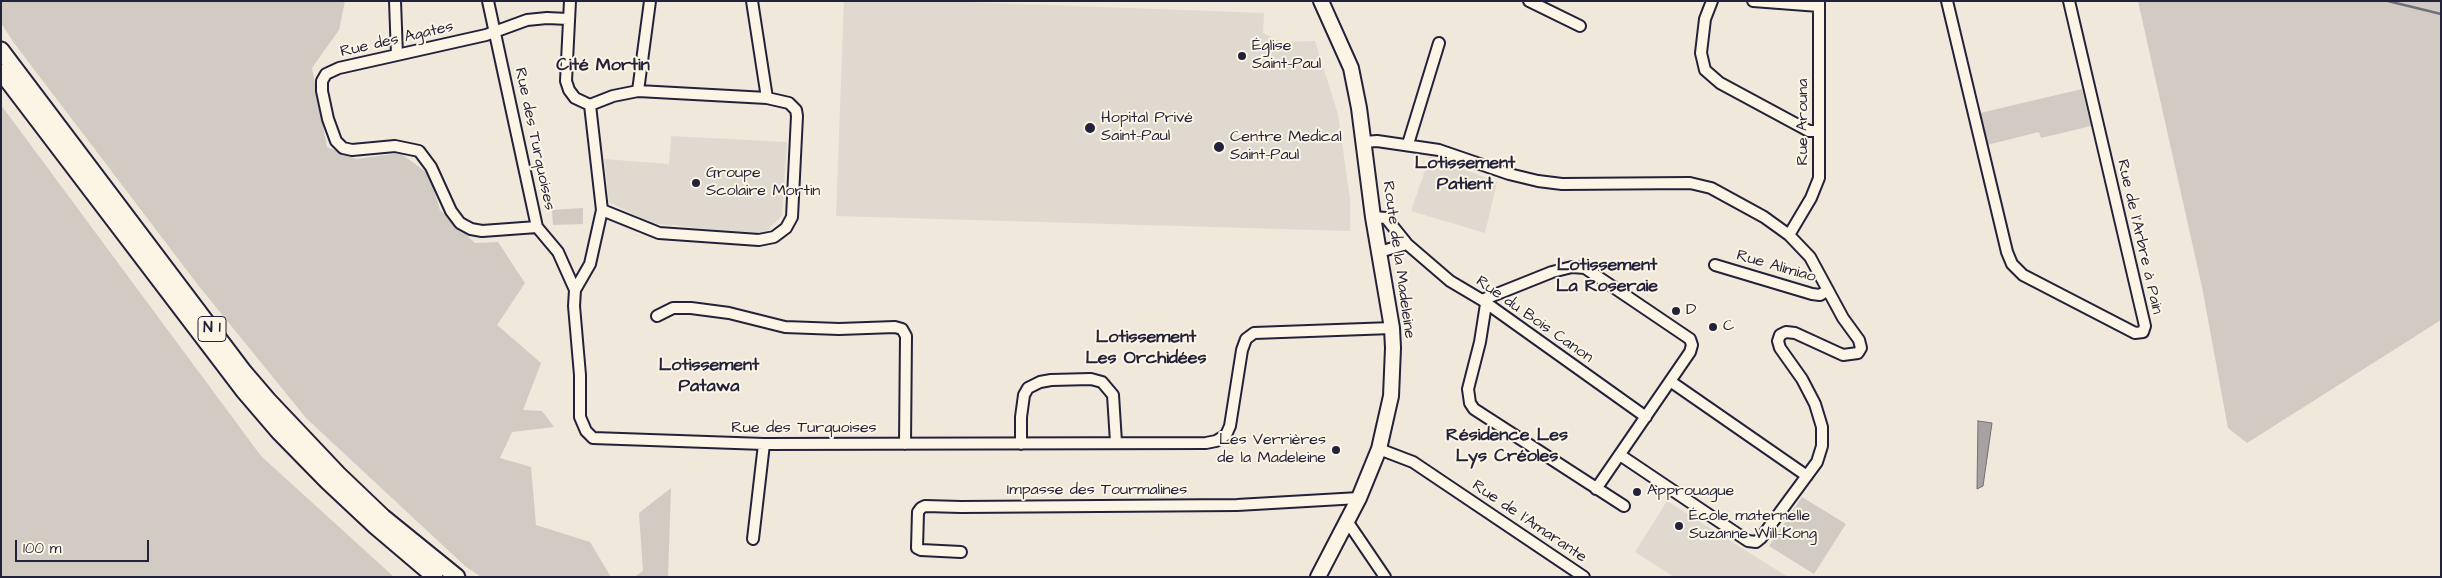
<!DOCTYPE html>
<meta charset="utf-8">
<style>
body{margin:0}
#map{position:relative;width:2442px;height:578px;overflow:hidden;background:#efe8db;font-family:"Architects Daughter",sans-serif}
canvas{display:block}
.frame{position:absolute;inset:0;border:2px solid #22223b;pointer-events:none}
.scale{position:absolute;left:15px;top:540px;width:134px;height:22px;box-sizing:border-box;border:2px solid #22223b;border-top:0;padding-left:6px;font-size:15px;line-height:18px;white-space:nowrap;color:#22223b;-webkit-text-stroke:4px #fcf5e5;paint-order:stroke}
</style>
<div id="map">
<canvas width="2442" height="578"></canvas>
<div class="frame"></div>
<div class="scale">100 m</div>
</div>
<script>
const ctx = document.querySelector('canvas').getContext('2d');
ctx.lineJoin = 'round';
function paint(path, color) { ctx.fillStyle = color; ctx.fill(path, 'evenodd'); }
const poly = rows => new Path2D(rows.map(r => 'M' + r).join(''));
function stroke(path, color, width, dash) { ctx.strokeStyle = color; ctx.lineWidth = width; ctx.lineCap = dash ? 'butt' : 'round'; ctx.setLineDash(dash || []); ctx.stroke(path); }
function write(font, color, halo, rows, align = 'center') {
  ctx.font = font + ' "Architects Daughter",sans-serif'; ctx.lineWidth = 4; ctx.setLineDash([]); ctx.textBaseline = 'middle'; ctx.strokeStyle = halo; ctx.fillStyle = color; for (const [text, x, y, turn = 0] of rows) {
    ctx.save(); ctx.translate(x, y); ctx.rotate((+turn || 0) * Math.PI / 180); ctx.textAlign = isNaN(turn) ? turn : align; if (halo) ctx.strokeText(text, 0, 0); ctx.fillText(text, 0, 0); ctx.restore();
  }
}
paint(poly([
 [844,1,938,1,1264,13,1263,33,1282,42,1315,41,1338,114,1350,199,1350,231,836,216],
 [671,136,787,142,782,216,762,235,651,223,609,202,604,159,669,164],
 [1430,156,1497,182,1485,233,1411,211],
 [1667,501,1788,577,1674,577,1635,552]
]), '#e0d9cf');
paint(poly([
 [1,1,345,1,339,30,312,68,327,147,356,159,400,153,429,174,440,210,475,243,498,242,525,283,497,325,541,363,523,410,542,411,554,427,512,432,500,458,531,467,536,525,590,542,611,577,481,577,465,566,306,418,198,285,14,43,1,23],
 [2138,1,2441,1,2441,320,2247,443,2228,428,2202,287],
 [2082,89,2091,126,2041,138,2039,132,1987,145,1980,113],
 [1,105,261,456,394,577,1,577],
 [583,208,583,224,553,225,552,210],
 [671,488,668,577,634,577,643,571,639,513],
 [1802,497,1846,524,1814,574,1769,546]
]), '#d1cbc3');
const water = poly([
 [1978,421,1992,423,1983,486,1977,489,1978,421]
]);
paint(water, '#a6a2a2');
stroke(water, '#716f79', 1);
stroke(poly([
 [2388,1,2441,14]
]), '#716f79', 2.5);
const street = poly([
 [395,1,397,55],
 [488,1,537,227,558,252,575,290,574,306,580,375,580,417,586,431,593,438,764,444,1206,443,1216,441,1226,435,1230,426,1242,350,1246,339,1254,333,1392,328],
 [570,1,566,81,569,90,575,98,590,105],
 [752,1,767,98],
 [1529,1,1580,26],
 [1712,1,1705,19,1701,53,1705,70,1720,83,1809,131,1818,131],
 [1753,1,1819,6],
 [1947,1,2007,252,2012,264,2023,275,2135,333,2143,332,2145,326,2069,1],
 [638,91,650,1],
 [590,105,613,96,638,91,767,98,789,103,796,110,797,116,792,217,786,228,774,237,759,240,659,233,602,210],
 [1364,142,1377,141,1439,150,1509,174,1538,181,1562,184,1690,183,1711,188,1764,217,1789,235,1810,257,1843,318,1859,340,1861,348,1858,353,1843,355,1795,333,1786,332,1780,335,1778,341,1780,348,1802,379,1815,404,1822,427,1822,446,1817,462,1761,538,1756,542,1748,541,1620,455],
 [1408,144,1439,43],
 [1373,217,1386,218,1407,244,1450,281,1482,300,1646,417],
 [537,227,482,231,471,229,460,223,451,211,431,167,419,151,395,146,352,150,343,148,336,141,328,119,322,91,322,81,326,74,339,68,486,35,527,20,547,18,568,19],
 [1789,235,1811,198,1819,178,1819,1],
 [1379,252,1407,244],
 [1715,265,1812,294,1820,295,1828,290],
 [575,290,590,264,602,210,590,105],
 [1482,300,1552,272,1572,267,1585,268,1690,339,1692,345,1690,352,1596,489],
 [1486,304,1480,342,1468,389,1470,403,1474,409,1624,506],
 [657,316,673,308,691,308,729,313,785,327,839,329,895,327,902,329,906,336,905,444],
 [1670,381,1807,476],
 [1021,444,1021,417,1024,395,1028,388,1040,382,1051,380,1091,379,1102,382,1113,395,1116,442],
 [1379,449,1413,462,1584,577],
 [1347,521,1385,577],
 [753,539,764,444],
 [961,552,921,550,917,548,918,512,921,508,925,506,961,507,1237,505,1359,498]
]);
const secondary = poly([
 [1318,577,1359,498,1379,449,1391,396,1393,348,1392,328,1373,217,1359,108,1351,68,1321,1]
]);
const primary = poly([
 [1,50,244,372,268,400,338,474,383,517,457,577],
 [1,72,243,390,279,432,327,481,375,526,435,577]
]);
stroke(street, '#22223b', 14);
stroke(secondary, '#22223b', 18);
stroke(primary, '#22223b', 19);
stroke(street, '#fcf5e5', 10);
stroke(secondary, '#fcf5e5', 14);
stroke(primary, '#fcf5e5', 15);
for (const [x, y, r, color] of [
 [1242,56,5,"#22223b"],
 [1090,128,6,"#22223b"],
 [1219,147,6,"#22223b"],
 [696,183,5,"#22223b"],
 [1676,311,5,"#22223b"],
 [1713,327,5,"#22223b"],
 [1336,450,5,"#22223b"],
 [1637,492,5,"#22223b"],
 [1679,526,5,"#22223b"]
]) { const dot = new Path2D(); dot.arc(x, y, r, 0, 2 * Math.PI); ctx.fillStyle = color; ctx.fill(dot); stroke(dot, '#fcf5e5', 2); }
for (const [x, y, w] of [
 [212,329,28]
]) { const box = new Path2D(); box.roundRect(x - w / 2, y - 12.5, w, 25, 4); ctx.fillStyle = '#fcf5e5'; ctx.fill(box); stroke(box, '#22223b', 1); }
write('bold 15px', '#22223b', null, [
 ["N 1",212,329]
]);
write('16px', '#22223b', '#fcf5e5', [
 ["Rue des Agates",397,40,-13],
 ["Rue Arouna",1804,122,-90],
 ["Rue des Turquoises",534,139,78],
 ["Rue de l'Arbre à Pain",2139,237,77],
 ["Route de la Madeleine",1398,260,82],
 ["Rue Alimiao",1776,267,16],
 ["Rue du Bois Canon",1534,320,35],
 ["Rue des Turquoises",804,429],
 ["Impasse des Tourmalines",1097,491],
 ["Rue de l'Amarante",1529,522,34]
]);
write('16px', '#22223b', '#fcf5e5', [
 ["Église",1252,47],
 ["Saint-Paul",1252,65],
 ["Hopital Privé",1101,119],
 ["Saint-Paul",1101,137],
 ["Centre Medical",1230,138],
 ["Saint-Paul",1230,156],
 ["Groupe",706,174],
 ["Scolaire Mortin",706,192],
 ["D",1686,311],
 ["C",1723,327],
 ["Les Verrières",1326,441,"right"],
 ["de la Madeleine",1326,459,"right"],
 ["Approuague",1647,492],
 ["École maternelle",1689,517],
 ["Suzanne Will-Kong",1689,535]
], 'left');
write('bold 18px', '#22223b', '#fcf5e5', [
 ["Cité Mortin",603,66],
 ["Lotissement",1465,164],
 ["Patient",1465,185],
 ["Lotissement",1607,266],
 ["La Roseraie",1607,287],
 ["Lotissement",1146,338],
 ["Les Orchidées",1146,359],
 ["Lotissement",709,366],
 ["Patawa",709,387],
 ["Résidence Les",1507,436],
 ["Lys Créoles",1507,457]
]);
</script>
